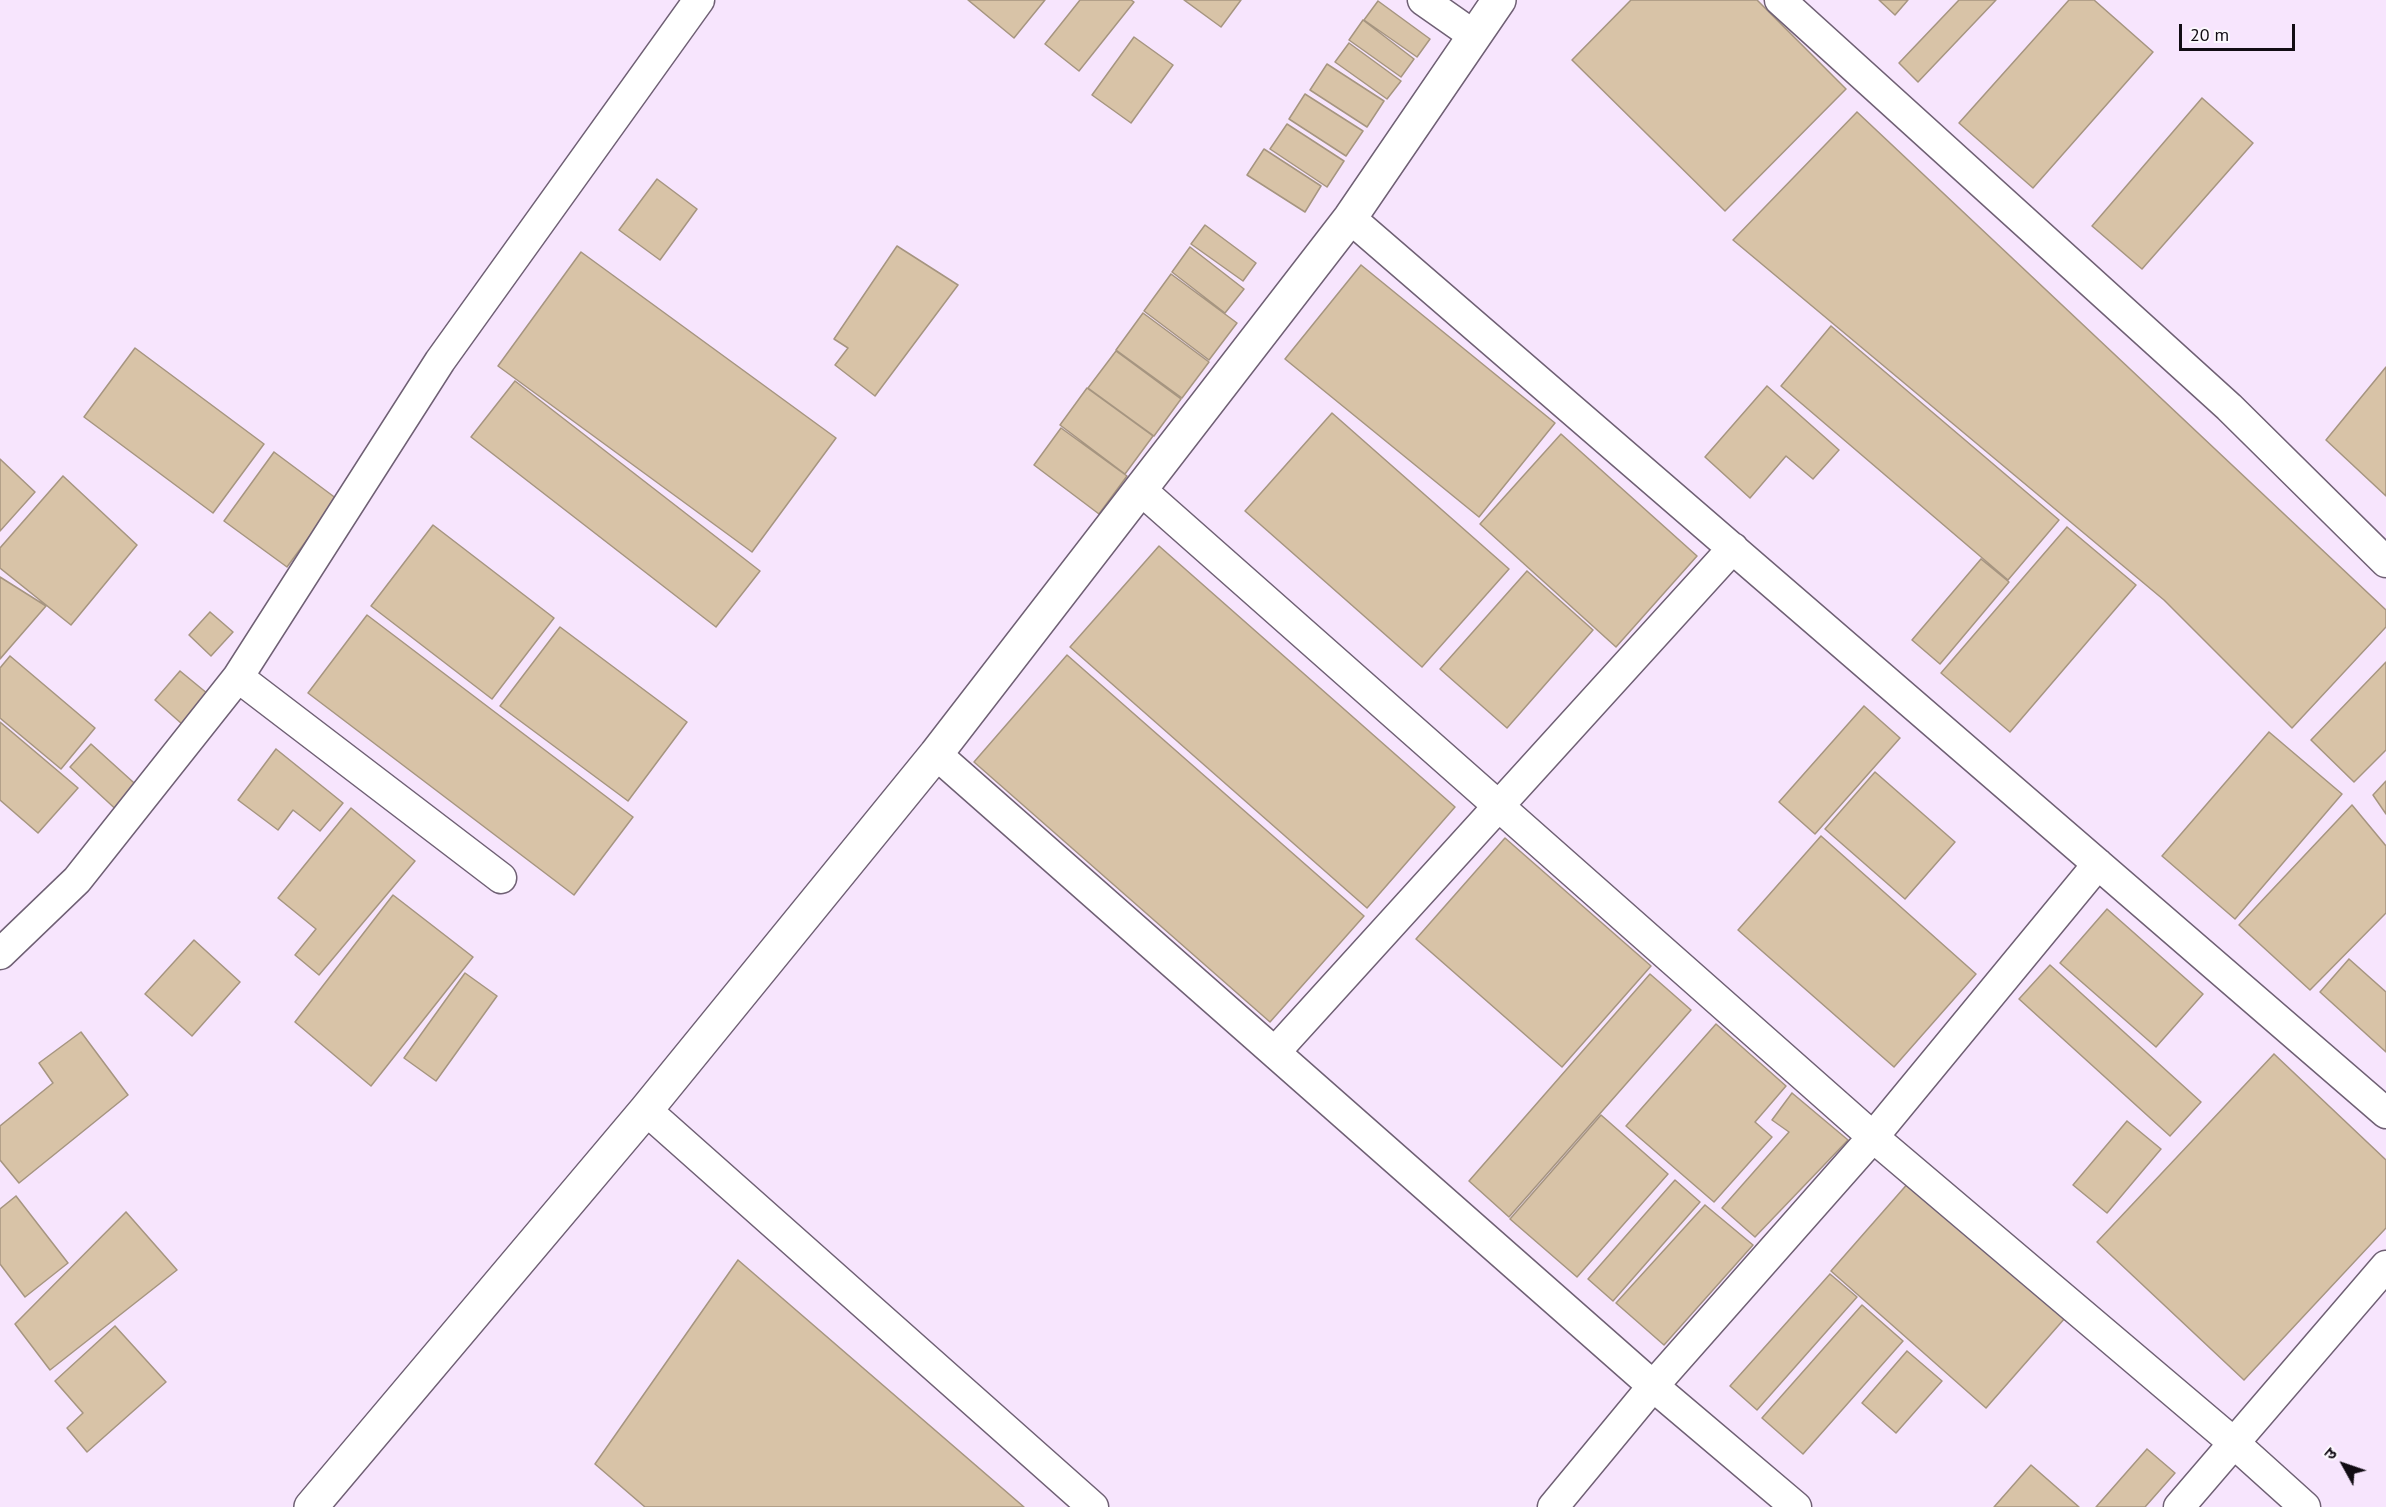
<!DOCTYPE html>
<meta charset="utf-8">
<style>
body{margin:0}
#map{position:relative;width:2386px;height:1507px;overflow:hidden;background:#f7e5fd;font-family:"PT Sans","Noto Sans Devanagari",sans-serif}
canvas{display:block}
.north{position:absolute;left:2314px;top:1435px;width:60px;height:60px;-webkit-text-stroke:4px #fcf8fd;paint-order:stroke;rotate:310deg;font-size:16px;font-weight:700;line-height:24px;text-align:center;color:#120c14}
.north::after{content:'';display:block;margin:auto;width:21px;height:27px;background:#120c14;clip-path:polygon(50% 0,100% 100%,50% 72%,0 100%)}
.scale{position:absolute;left:2179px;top:24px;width:116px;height:27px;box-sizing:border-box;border:3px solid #120c14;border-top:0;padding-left:8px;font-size:18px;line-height:21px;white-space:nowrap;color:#120c14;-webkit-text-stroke:4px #fcf8fd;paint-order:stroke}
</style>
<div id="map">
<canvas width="2386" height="1507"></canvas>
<div class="north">उ</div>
<div class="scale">20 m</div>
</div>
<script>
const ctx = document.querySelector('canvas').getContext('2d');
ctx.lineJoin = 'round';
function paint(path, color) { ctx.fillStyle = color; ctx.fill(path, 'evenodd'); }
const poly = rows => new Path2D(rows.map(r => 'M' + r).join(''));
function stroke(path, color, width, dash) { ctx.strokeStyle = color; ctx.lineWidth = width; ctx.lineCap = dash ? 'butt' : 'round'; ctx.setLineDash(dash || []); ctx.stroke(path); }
const building = poly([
 [968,0,1045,0,1014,38,968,0],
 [1080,0,1131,0,1134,2,1079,71,1045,44,1080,0],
 [1184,0,1241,0,1221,27,1184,0],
 [1631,0,1757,0,1846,89,1725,211,1572,60,1631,0],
 [1879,0,1908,0,1895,15,1879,0],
 [1959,0,1996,0,1918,82,1899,63,1959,0],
 [2069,0,2094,0,2153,52,2033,188,1959,123,2069,0],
 [1378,1,1430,39,1417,57,1364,20,1378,1],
 [1363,20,1414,59,1401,77,1349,40,1363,20],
 [1134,37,1173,65,1131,123,1092,95,1134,37],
 [1349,43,1401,81,1387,99,1335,62,1349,43],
 [1327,64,1384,101,1367,127,1310,90,1327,64],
 [1305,94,1363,131,1346,156,1289,119,1305,94],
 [2202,98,2253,143,2142,269,2092,226,2202,98],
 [1857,112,2386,610,2386,627,2292,728,2164,600,1733,240,1857,112],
 [1287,124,1344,161,1327,187,1270,149,1287,124],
 [1264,149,1321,186,1305,212,1247,175,1264,149],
 [657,179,697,209,660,260,619,230,657,179],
 [1205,225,1256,263,1243,281,1191,244,1205,225],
 [897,246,958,285,875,396,835,365,848,348,834,339,897,246],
 [1190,247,1244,289,1225,313,1172,272,1190,247],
 [581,252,836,438,752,552,498,366,581,252],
 [1361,265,1555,423,1479,517,1285,359,1361,265],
 [1171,274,1237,323,1209,360,1144,311,1171,274],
 [1143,313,1209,362,1182,398,1116,350,1143,313],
 [1831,326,2059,520,2008,580,1781,386,1831,326],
 [135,348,264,444,213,513,84,417,135,348],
 [1116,351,1181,399,1154,436,1088,388,1116,351],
 [2386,367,2386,496,2326,440,2386,367],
 [515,381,760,571,716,627,471,437,515,381],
 [1767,386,1839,450,1813,479,1786,456,1750,498,1705,457,1767,386],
 [1087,388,1153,436,1125,474,1060,425,1087,388],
 [1332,413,1509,569,1422,667,1245,511,1332,413],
 [1061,428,1127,476,1099,514,1034,465,1061,428],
 [1561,434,1697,556,1616,647,1480,524,1561,434],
 [274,452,337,499,287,567,224,521,274,452],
 [0,459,35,492,0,531,0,459],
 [63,476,137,545,71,625,0,568,0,548,63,476],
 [433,525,554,618,492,699,371,606,433,525],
 [2067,527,2136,585,2010,732,1941,673,2067,527],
 [1159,546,1455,807,1367,908,1070,647,1159,546],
 [1981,559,2009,582,1940,664,1912,640,1981,559],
 [1527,571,1593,630,1507,728,1440,669,1527,571],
 [0,577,46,606,0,659,0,577],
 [210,612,233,632,211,656,189,635,210,612],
 [367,615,633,817,574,895,308,693,367,615],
 [560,627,687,722,628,801,500,706,560,627],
 [1067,655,1364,916,1270,1022,974,762,1067,655],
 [10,656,95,728,61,769,0,718,0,668,10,656],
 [2386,662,2386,750,2354,782,2311,740,2386,662],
 [180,671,208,694,182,724,155,700,180,671],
 [1864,706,1900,738,1815,834,1779,802,1864,706],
 [0,722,78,788,38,833,0,800,0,722],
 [2269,732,2342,794,2235,919,2162,856,2269,732],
 [91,744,143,791,121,814,70,767,91,744],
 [276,749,343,803,320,831,293,810,278,830,238,800,276,749],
 [1875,772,1955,842,1905,899,1825,829,1875,772],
 [2386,781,2386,814,2373,795,2386,781],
 [2352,805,2386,846,2386,913,2310,990,2239,925,2352,805],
 [351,808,415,861,319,975,295,955,316,929,278,898,351,808],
 [1821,836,1976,974,1894,1067,1738,930,1821,836],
 [1505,838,1651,966,1562,1067,1416,939,1505,838],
 [393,895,473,957,371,1086,295,1022,393,895],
 [2107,909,2203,994,2156,1047,2060,963,2107,909],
 [194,940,240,982,192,1036,145,994,194,940],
 [2349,959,2386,992,2386,1052,2320,992,2349,959],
 [2050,965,2201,1102,2170,1136,2019,999,2050,965],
 [465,973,497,996,436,1081,404,1058,465,973],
 [1650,974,1691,1010,1509,1217,1469,1181,1650,974],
 [1716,1024,1786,1086,1755,1122,1772,1137,1714,1202,1626,1126,1716,1024],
 [81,1032,128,1095,19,1183,0,1160,0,1126,53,1083,39,1063,81,1032],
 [2274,1054,2386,1160,2386,1228,2244,1380,2097,1242,2274,1054],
 [1792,1093,1848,1140,1755,1237,1722,1208,1789,1132,1772,1120,1792,1093],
 [1601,1115,1668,1174,1577,1277,1510,1219,1601,1115],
 [2127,1121,2161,1149,2107,1213,2073,1185,2127,1121],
 [1675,1180,1700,1202,1613,1301,1588,1279,1675,1180],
 [1910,1181,2065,1318,1986,1408,1831,1271,1910,1181],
 [16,1196,68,1263,25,1297,0,1264,0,1209,16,1196],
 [1705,1205,1753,1245,1664,1345,1616,1303,1705,1205],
 [126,1212,177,1270,50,1370,15,1324,126,1212],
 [738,1260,1024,1507,645,1507,595,1464,738,1260],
 [1830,1274,1857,1297,1757,1410,1730,1386,1830,1274],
 [1862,1305,1903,1341,1803,1454,1762,1418,1862,1305],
 [115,1326,166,1382,87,1452,67,1428,83,1413,55,1381,115,1326],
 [1907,1351,1942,1381,1896,1433,1862,1403,1907,1351],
 [2147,1449,2175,1473,2145,1507,2096,1507,2147,1449],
 [2031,1465,2079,1507,1994,1507,2031,1465]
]);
paint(building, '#d8c3a7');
stroke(building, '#a69580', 1.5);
const minor = poly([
 [1423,0,1473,35],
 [1780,0,2229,407,2386,562],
 [1350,218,2386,1113],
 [1141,490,1873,1137,2234,1443,2305,1507],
 [238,677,501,878],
 [936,754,1653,1386,1796,1507],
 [0,954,77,880,238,677,440,361,699,0],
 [1275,1052,1733,548],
 [646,1110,1093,1507],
 [1553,1507,1653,1386,1873,1137,2098,864],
 [2179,1507,2386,1266]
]);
const tertiary = poly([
 [311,1507,646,1110,936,754,1350,218,1499,0]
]);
stroke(minor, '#6f6074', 33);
stroke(tertiary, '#6f6074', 36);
stroke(minor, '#fff', 30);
stroke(tertiary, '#fff', 33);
</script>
